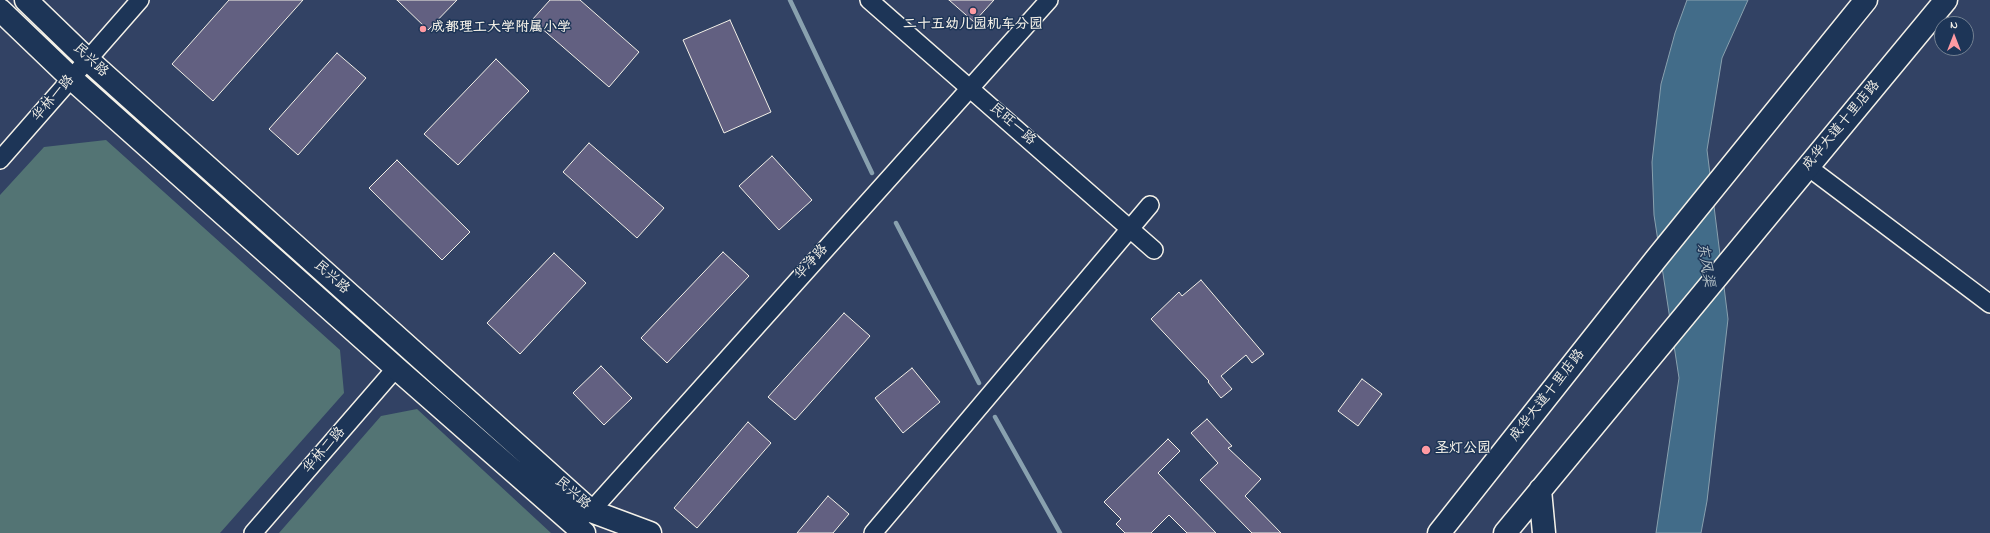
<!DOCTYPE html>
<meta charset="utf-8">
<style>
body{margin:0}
#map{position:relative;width:1990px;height:533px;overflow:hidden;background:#324264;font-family:"Indie Flower",sans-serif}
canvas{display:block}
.north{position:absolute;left:1934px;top:16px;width:40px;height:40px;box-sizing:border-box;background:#1d3557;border:1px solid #738091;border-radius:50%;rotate:0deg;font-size:11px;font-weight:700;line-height:16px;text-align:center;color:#f4f1e8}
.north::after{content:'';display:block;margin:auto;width:14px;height:18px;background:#ff9aa2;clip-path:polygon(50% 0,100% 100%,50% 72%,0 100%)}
</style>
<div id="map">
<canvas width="1990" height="533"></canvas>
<div class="north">N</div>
</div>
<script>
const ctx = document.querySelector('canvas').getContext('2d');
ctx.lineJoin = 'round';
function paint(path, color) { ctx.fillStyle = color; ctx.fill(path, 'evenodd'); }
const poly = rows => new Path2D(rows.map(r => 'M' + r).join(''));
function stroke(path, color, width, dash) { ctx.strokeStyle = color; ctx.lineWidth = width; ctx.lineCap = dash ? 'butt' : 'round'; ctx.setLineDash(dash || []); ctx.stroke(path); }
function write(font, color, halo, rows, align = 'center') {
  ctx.font = font + ' "Indie Flower","LXGW WenKai TC",sans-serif'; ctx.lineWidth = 3; ctx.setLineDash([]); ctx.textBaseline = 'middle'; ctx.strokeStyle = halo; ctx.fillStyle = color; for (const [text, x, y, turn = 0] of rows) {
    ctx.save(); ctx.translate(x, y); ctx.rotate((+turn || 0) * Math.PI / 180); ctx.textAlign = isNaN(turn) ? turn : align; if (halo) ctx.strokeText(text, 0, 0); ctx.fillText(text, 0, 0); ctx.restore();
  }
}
paint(poly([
 [106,140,340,350,344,393,220,533,0,533,0,195,44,147],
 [417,409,551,533,279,533,381,416]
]), '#537474');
const water = poly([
 [1687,0,1748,0,1722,58,1707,150,1728,319,1707,501,1701,533,1656,533,1679,378,1654,215,1652,162,1661,84,1675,33,1687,0]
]);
paint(water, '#426c89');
stroke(water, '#89a1af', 1);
stroke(poly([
 [790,0,872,173],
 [896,223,979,383],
 [995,417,1060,533]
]), '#89a1af', 4.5);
const building = poly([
 [229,0,303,0,213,101,172,64,229,0],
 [397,0,457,0,428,30,397,0],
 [550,0,580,0,639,52,609,87,532,20,550,0],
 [949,0,994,0,974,22,949,0],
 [730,20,771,112,724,133,683,40,730,20],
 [337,53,366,78,298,155,269,129,337,53],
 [496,59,529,91,458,165,424,134,496,59],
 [589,143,664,208,637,238,563,172,589,143],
 [772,156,812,200,779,230,739,186,772,156],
 [397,160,470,232,442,260,369,188,397,160],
 [723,252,749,276,667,363,641,338,723,252],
 [554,253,586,283,520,354,487,323,554,253],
 [1201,280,1264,354,1252,363,1246,355,1221,376,1232,389,1221,398,1208,382,1209,381,1151,319,1179,292,1182,296,1201,280],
 [844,313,870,336,795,420,768,397,844,313],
 [601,366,632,398,604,425,573,393,601,366],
 [912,368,940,402,903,433,875,398,912,368],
 [1362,379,1382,394,1358,426,1338,411,1362,379],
 [1207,419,1232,446,1228,448,1261,479,1245,496,1281,533,1252,533,1200,480,1218,463,1191,433,1207,419],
 [748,422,771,443,697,528,674,508,748,422],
 [1168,439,1180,451,1158,473,1216,533,1187,533,1169,515,1151,533,1125,533,1116,524,1121,519,1104,502,1168,439],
 [828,496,849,514,833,533,797,533,828,496]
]);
paint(building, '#626081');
stroke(building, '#f4f1e8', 1);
const minor = poly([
 [869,0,1154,250],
 [0,160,140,0],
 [1808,167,1990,304],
 [582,517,591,511,1049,0],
 [253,533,396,368],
 [873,533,1150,205]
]);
const major = poly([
 [26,0,87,59,591,511,650,533],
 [0,10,72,79,396,368,584,533],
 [1540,490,1544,533],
 [1439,533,1656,259,1866,0],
 [1505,533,1946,0]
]);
stroke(minor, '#f4f1e8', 20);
stroke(major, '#f4f1e8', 25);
stroke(minor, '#1d3557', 17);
stroke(major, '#1d3557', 22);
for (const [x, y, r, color] of [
 [973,11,4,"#ff9aa2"],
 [423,29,4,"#ff9aa2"],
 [1426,450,5,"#ff9aa2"]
]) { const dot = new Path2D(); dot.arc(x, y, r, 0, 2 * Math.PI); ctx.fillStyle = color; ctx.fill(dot); stroke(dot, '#1d3557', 1.5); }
write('bold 14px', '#f4f1e8', '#1d3557', [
 ["二十五幼儿园机车分园",973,26,"center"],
 ["成都理工大学附属小学",431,29],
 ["圣灯公园",1435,450]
], 'left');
write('14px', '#f4f1e8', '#1d3557', [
 ["民兴路",90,61,43],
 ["华林一路",54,99,-49],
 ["民旺一路",1012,125,41],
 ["成华大道十里店路",1842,126,-50],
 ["华净路",812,263,-48],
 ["民兴路",331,278,42],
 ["成华大道十里店路",1548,396,-52],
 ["华林二路",325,451,-49],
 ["民兴路",572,494,41]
]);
write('italic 15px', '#b6c2c7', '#1d3557', [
 ["东风渠",1704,265,81]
]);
</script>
